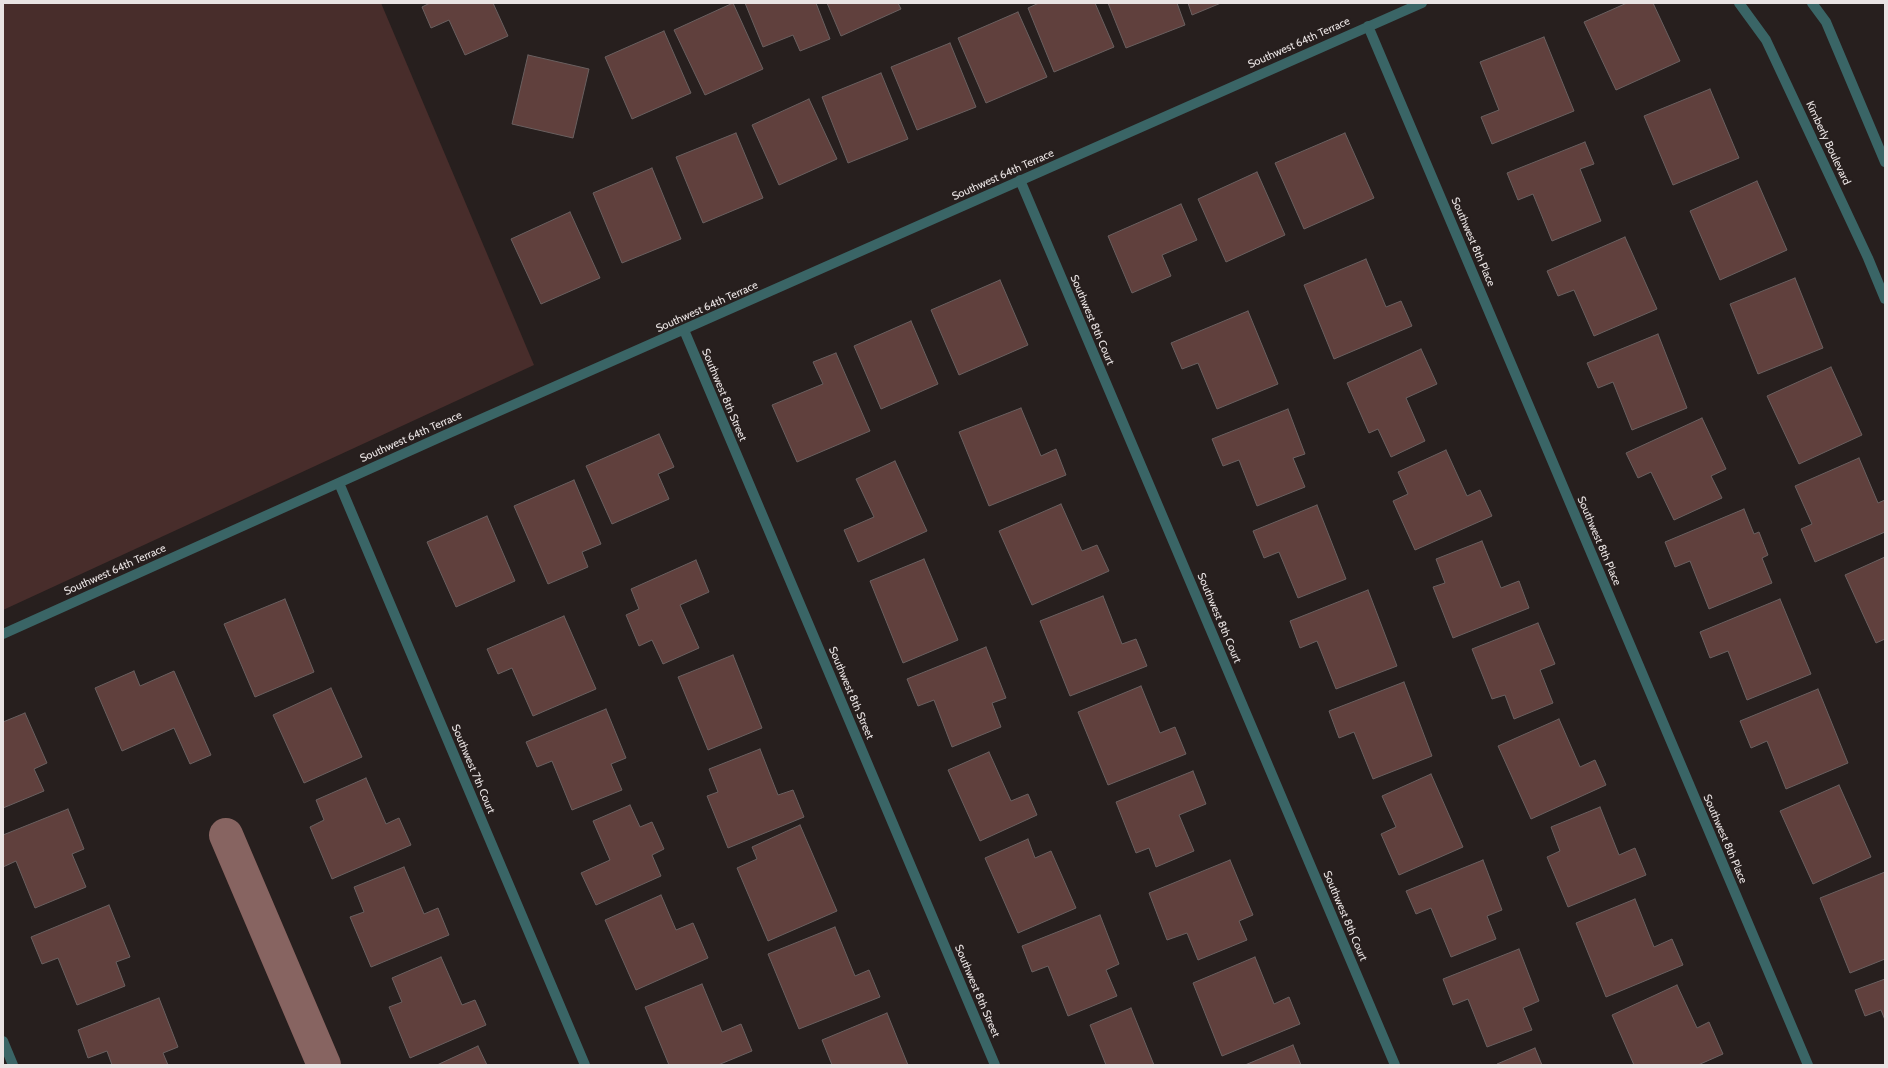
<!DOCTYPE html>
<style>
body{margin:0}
#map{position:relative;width:1888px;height:1068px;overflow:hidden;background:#271f1e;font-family:Cabin,sans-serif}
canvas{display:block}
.frame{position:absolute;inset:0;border:4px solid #e9e3e3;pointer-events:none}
</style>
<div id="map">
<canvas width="1888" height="1068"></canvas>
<div class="frame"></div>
</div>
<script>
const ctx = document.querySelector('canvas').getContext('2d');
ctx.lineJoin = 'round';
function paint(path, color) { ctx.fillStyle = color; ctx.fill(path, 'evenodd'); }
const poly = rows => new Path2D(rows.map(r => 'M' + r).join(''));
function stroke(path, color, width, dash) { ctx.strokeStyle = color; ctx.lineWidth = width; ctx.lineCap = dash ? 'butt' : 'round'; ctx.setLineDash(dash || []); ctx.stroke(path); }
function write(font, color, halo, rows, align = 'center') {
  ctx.font = font + ' Cabin,sans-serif'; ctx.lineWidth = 4; ctx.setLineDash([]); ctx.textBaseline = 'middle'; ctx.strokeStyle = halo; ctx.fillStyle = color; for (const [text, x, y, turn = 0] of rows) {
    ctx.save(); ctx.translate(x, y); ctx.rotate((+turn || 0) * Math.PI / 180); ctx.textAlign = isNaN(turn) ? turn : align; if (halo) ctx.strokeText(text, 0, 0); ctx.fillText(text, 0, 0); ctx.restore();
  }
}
paint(poly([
 [3,3,381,3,534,365,3,610]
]), '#482d2b');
stroke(poly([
 [226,835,324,1065]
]), '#876461', 34);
const building = poly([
 [430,3,493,3,508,36,465,55,449,20,431,28,422,7,430,3],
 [733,3,763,69,705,95,674,30,733,3],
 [745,3,816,3,830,39,800,51,793,35,763,47,745,3],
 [827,3,898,3,901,9,841,36,827,3],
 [1039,3,1095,3,1114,47,1054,72,1028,8,1039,3],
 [1108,3,1177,3,1185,25,1126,48,1108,3],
 [1188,3,1221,3,1192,15,1188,3],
 [1627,3,1653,3,1680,61,1616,90,1584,22,1627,3],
 [1018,12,1047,77,986,103,958,38,1018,12],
 [664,31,691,93,632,119,605,57,664,31],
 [1544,37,1574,111,1492,144,1481,117,1499,110,1480,62,1544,37],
 [950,43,976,107,917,130,891,67,950,43],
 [528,55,589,69,573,138,512,124,528,55],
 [881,73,908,139,848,163,822,97,881,73],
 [1710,89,1739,158,1673,185,1644,116,1710,89],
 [809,99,837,159,779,185,752,125,809,99],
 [736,133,763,198,703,223,676,157,736,133],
 [1345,133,1374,198,1304,229,1275,163,1345,133],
 [1585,142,1594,164,1580,169,1601,221,1552,241,1533,194,1518,200,1507,173,1585,142],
 [652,168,681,239,622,263,593,193,652,168],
 [1257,172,1285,235,1226,262,1198,199,1257,172],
 [1757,181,1787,250,1720,280,1690,211,1757,181],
 [1181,204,1197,240,1162,255,1171,276,1132,293,1108,236,1181,204],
 [570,212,600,278,541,304,511,239,570,212],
 [1625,237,1657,309,1594,336,1574,290,1558,296,1547,271,1625,237],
 [1366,259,1386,307,1401,301,1412,326,1334,359,1304,285,1366,259],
 [1795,278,1823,348,1758,374,1730,304,1795,278],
 [1000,280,1028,345,959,375,931,310,1000,280],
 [1248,311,1278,384,1217,409,1198,363,1182,369,1171,343,1248,311],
 [911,321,938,384,881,409,854,346,911,321],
 [1658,334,1687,408,1632,430,1613,382,1598,388,1587,363,1658,334],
 [1421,349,1437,384,1406,398,1425,441,1391,457,1378,429,1369,433,1347,383,1421,349],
 [836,353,870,431,797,462,772,405,823,384,813,362,836,353],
 [1831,367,1862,435,1799,464,1767,396,1831,367],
 [1021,408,1041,456,1056,449,1066,475,989,506,959,432,1021,408],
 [1288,409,1305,454,1293,458,1305,487,1257,506,1239,460,1223,466,1212,439,1288,409],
 [1702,418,1726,469,1711,476,1722,498,1674,520,1651,472,1638,478,1626,453,1702,418],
 [659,434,674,467,658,474,669,499,612,524,586,466,659,434],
 [1446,450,1467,496,1480,490,1492,516,1415,550,1393,501,1408,494,1398,472,1446,450],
 [1859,458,1878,503,1885,500,1885,532,1815,562,1801,529,1812,524,1795,486,1859,458],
 [895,461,927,531,858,562,844,530,874,517,856,479,895,461],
 [574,480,601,544,582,552,588,567,548,584,514,506,574,480],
 [1061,504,1082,551,1097,545,1109,571,1032,605,999,531,1061,504],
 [1317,505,1346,579,1298,598,1279,552,1264,558,1253,531,1317,505],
 [1744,509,1754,534,1759,532,1768,555,1762,558,1772,583,1709,609,1690,561,1675,567,1665,542,1744,509],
 [487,516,515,581,456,607,427,542,487,516],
 [1482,541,1501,588,1519,581,1529,608,1453,638,1433,587,1445,583,1436,559,1482,541],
 [1885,557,1885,639,1876,643,1845,575,1885,557],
 [924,559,958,640,903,663,870,581,924,559],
 [696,560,709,592,680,605,699,648,663,664,652,640,639,646,626,615,639,609,631,589,696,560],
 [1368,590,1397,666,1336,689,1317,641,1300,648,1290,621,1368,590],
 [1103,596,1122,644,1136,639,1147,666,1070,696,1040,621,1103,596],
 [285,599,314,672,255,697,224,624,285,599],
 [1780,599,1811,674,1747,700,1728,651,1710,658,1700,632,1780,599],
 [564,616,596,689,533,716,512,668,498,674,487,649,564,616],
 [1538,623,1555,664,1540,670,1553,703,1514,719,1505,695,1492,699,1472,649,1538,623],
 [986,647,1006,698,992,703,1001,727,952,747,934,700,918,706,907,679,986,647],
 [733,655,762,728,708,750,678,677,733,655],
 [134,671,140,686,174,671,211,755,190,764,174,728,122,751,95,688,134,671],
 [1404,682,1432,756,1373,779,1354,732,1339,738,1329,711,1404,682],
 [1141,686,1160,733,1175,727,1186,754,1108,785,1078,712,1141,686],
 [331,688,362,757,304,783,273,715,331,688],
 [1818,689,1848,763,1786,789,1767,741,1751,748,1740,721,1818,689],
 [606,709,626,758,611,764,622,790,572,810,552,761,537,767,526,742,606,709],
 [25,713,47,763,34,769,44,791,3,808,3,722,25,713],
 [1559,719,1580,767,1595,760,1606,785,1531,819,1498,746,1559,719],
 [760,749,778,795,793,790,804,817,728,848,707,796,718,792,709,769,760,749],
 [989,752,1011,801,1028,794,1037,815,980,841,948,770,989,752],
 [1193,771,1206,804,1179,815,1194,851,1156,867,1149,848,1136,853,1116,802,1193,771],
 [1431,774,1463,847,1399,875,1381,834,1396,827,1382,796,1431,774],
 [366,778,386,824,399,818,411,845,332,879,310,827,324,820,316,800,366,778],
 [1839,785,1871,857,1813,884,1780,811,1839,785],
 [630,805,640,827,652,822,664,849,652,855,661,876,596,905,581,873,610,860,593,821,630,805],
 [1600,807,1619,855,1635,848,1646,875,1568,907,1547,857,1560,851,1551,827,1600,807],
 [68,809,84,849,72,854,86,887,35,908,16,861,3,867,3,835,68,809],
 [800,825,837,911,768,941,737,868,757,859,752,847,800,825],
 [1028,839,1035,858,1051,851,1076,908,1018,933,985,858,1028,839],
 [1230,860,1253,915,1239,921,1247,940,1198,960,1187,933,1167,940,1149,893,1230,860],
 [1483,860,1502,910,1487,916,1496,939,1451,957,1431,908,1416,914,1406,891,1483,860],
 [404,867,424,914,438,908,449,935,371,967,350,917,364,912,354,887,404,867],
 [1885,872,1885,959,1850,973,1820,898,1885,872],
 [661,895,676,930,693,923,708,958,636,990,605,920,661,895],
 [1635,899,1654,947,1672,939,1683,965,1606,997,1576,923,1635,899],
 [109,905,130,957,116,962,125,986,77,1005,58,958,42,964,31,937,109,905],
 [1100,915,1119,964,1106,970,1117,996,1068,1016,1048,966,1032,972,1022,946,1100,915],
 [835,927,855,976,869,970,880,997,799,1029,768,954,835,927],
 [1519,949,1539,1001,1523,1008,1532,1030,1487,1047,1468,999,1453,1005,1443,979,1519,949],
 [441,957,462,1005,475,1000,486,1025,410,1058,389,1007,402,1002,392,978,441,957],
 [1255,957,1274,1004,1289,997,1300,1024,1222,1056,1193,983,1255,957],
 [1885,979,1885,1020,1881,1010,1865,1016,1855,990,1885,979],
 [702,984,722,1032,741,1024,752,1051,718,1065,669,1065,645,1007,702,984],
 [1677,985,1697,1028,1709,1022,1723,1054,1698,1065,1634,1065,1612,1015,1677,985],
 [159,998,178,1047,163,1053,168,1065,112,1065,107,1051,88,1058,78,1030,159,998],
 [1131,1008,1154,1065,1106,1065,1090,1025,1131,1008],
 [887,1013,908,1065,832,1065,822,1040,887,1013],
 [1293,1045,1301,1065,1245,1065,1293,1045],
 [478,1046,487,1065,437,1065,478,1046],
 [1535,1048,1542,1065,1497,1065,1497,1064,1535,1048]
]);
paint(building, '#60403d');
stroke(building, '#6a6060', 1);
stroke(poly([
 [1739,3,1766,40,1868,258,1885,299],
 [1812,3,1826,22,1885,162],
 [1368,26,1808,1065],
 [1020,180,1395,1065],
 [684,330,995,1065],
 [339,483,585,1065],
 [3,634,445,435,1422,3],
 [3,1041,13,1065]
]), '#3a6566', 10);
write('11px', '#e9e3e3', '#271f1e', [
 ["Southwest 64th Terrace",1299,43,-24],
 ["Kimberly Boulevard",1828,143,65],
 ["Southwest 64th Terrace",1003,175,-24],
 ["Southwest 8th Place",1473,242,67],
 ["Southwest 64th Terrace",707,307,-24],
 ["Southwest 8th Court",1092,320,67],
 ["Southwest 8th Street",724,395,67],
 ["Southwest 64th Terrace",411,437,-24],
 ["Southwest 8th Place",1599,541,67],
 ["Southwest 64th Terrace",115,570,-24],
 ["Southwest 8th Court",1219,618,67],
 ["Southwest 8th Street",851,693,67],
 ["Southwest 7th Court",473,769,67],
 ["Southwest 8th Place",1725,839,67],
 ["Southwest 8th Court",1345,916,67],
 ["Southwest 8th Street",977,991,67]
]);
</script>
